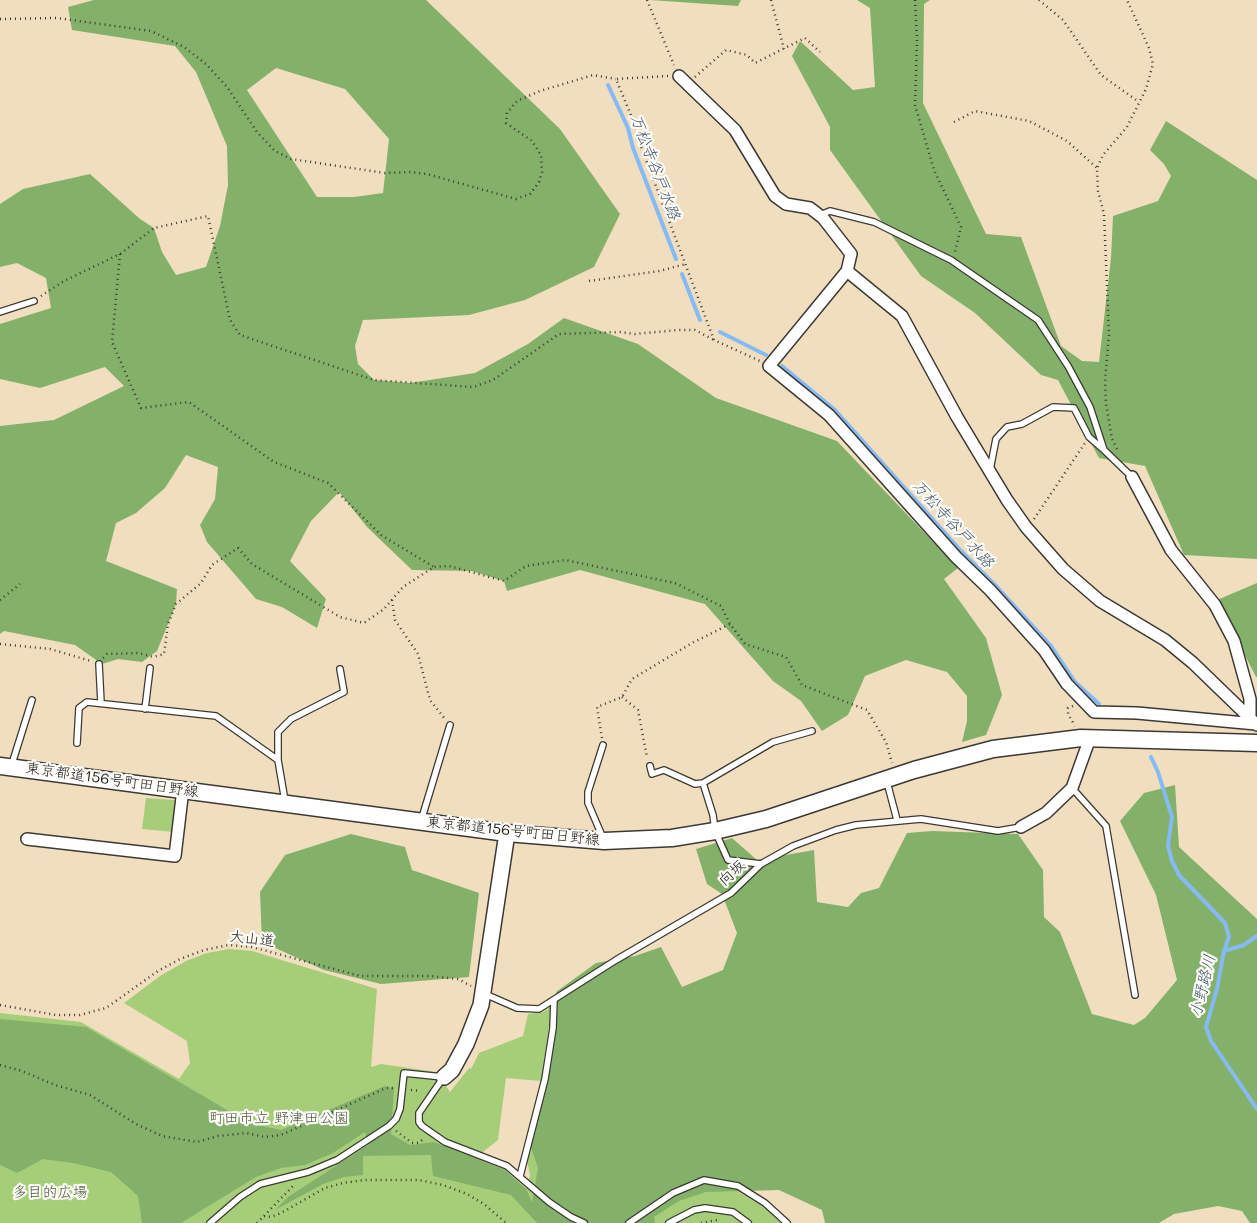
<!DOCTYPE html>
<meta charset="utf-8">
<style>
body{margin:0}
canvas{display:block;background:#f1debf}
</style>
<canvas width="1257" height="1223"></canvas>
<script>
const ctx = document.querySelector('canvas').getContext('2d');
ctx.lineJoin = 'round';
function paint(path, color) { ctx.fillStyle = color; ctx.fill(path, 'evenodd'); }
const poly = rows => new Path2D(rows.map(r => 'M' + r).join(''));
function stroke(path, color, width, dash) { ctx.strokeStyle = color; ctx.lineWidth = width; ctx.lineCap = dash ? 'butt' : 'round'; ctx.setLineDash(dash || []); ctx.stroke(path); }
function write(font, color, halo, rows, align = 'center') {
  ctx.font = font + ' Mali,"Klee One",sans-serif'; ctx.lineWidth = 4.5; ctx.setLineDash([]); ctx.textBaseline = 'middle'; ctx.strokeStyle = halo; ctx.fillStyle = color; for (const [text, x, y, turn = 0] of rows) {
    ctx.save(); ctx.translate(x, y); ctx.rotate((+turn || 0) * Math.PI / 180); ctx.textAlign = isNaN(turn) ? turn : align; if (halo) ctx.strokeText(text, 0, 0); ctx.fillText(text, 0, 0); ctx.restore();
  }
}
paint(poly([
 [146,798,174,800,177,803,174,832,142,829],
 [229,949,252,951,377,989,371,1067,381,1064,437,1072,450,1092,469,1068,471,1069,479,1053,523,1036,528,1014,543,1012,552,1006,541,1081,506,1078,498,1140,484,1151,480,1160,505,1170,526,1188,530,1175,527,1161,546,1078,691,1190,737,1191,767,1209,781,1223,0,1223,0,1013,81,1022,179,1079,190,1063,187,1041,124,1003,160,976,186,961,207,953]
]), '#a6ce79');
paint(poly([
 [94,0,426,0,560,129,620,214,594,267,525,300,469,315,363,320,355,346,358,364,374,380,410,383,475,373,528,344,564,318,638,344,716,398,837,441,958,568,944,579,986,638,1002,695,986,735,962,742,967,721,967,696,947,672,906,660,865,676,848,715,822,731,801,701,773,681,705,604,580,570,507,591,504,581,472,571,412,570,367,527,339,492,311,521,290,561,326,599,317,628,282,607,256,599,207,542,200,525,215,499,218,467,186,455,165,488,136,513,116,523,106,561,177,589,176,604,157,651,142,662,118,659,102,664,75,645,4,631,0,634,0,426,54,420,124,386,105,367,40,388,0,379,0,324,51,308,46,278,17,263,0,267,0,204,23,189,90,174,140,219,154,228,162,252,176,275,206,267,220,226,228,185,227,146,196,72,175,46,72,30,68,7],
 [276,68,345,89,389,139,383,193,354,197,317,197,247,90],
 [650,0,741,0,738,6],
 [857,0,930,0,924,4,923,103,986,234,1021,237,1061,346,1082,361,1099,362,1111,258,1113,216,1158,201,1171,176,1164,164,1150,150,1166,121,1257,180,1257,559,1184,555,1145,466,1099,458,1058,380,1041,375,975,313,921,276,830,150,830,127,792,56,800,41,853,90,875,87,870,8],
 [1257,583,1257,677,1256,677,1217,600],
 [1175,785,1179,847,1257,919,1257,1223,1250,1223,1242,1211,1218,1206,1174,1214,1159,1223,825,1223,822,1210,779,1190,706,1192,679,1201,654,1217,655,1223,537,1223,511,1195,433,1176,431,1155,363,1156,363,1175,344,1177,323,1184,275,1210,288,1197,368,1145,365,1132,333,1153,305,1165,281,1168,256,1177,181,1223,142,1223,138,1196,111,1172,73,1163,43,1159,17,1173,0,1165,0,1019,86,1027,249,1123,281,1130,385,1086,394,1088,391,1134,410,1145,434,1142,505,1170,526,1189,532,1202,538,1168,531,1147,546,1078,556,992,596,963,635,956,661,947,682,987,723,970,737,933,722,894,707,884,696,849,732,838,757,860,814,850,817,902,848,907,861,893,879,888,907,833,932,831,1018,834,1043,870,1044,917,1060,932,1092,1014,1134,1025,1145,1018,1177,980,1156,895,1120,821,1144,793],
 [351,834,405,847,412,870,479,893,469,977,381,984,324,970,262,942,260,892,285,855]
]), '#84b169');
stroke(poly([
 [608,85,628,128,633,148,676,259],
 [682,274,700,320],
 [720,332,766,355],
 [782,366,835,410,961,551,997,587,1051,646,1075,682,1099,704],
 [1151,757,1158,772,1172,817,1168,846,1172,861,1179,875,1225,923,1229,937,1224,951],
 [1257,936,1244,945,1224,951,1217,989,1206,1027,1211,1041,1257,1109]
]), '#85baf4', 4);
const service = poly([
 [820,215,830,211,874,222,951,260,1038,320,1068,366,1090,407,1104,450,1132,477],
 [0,312,34,301],
 [990,470,996,439,1007,427,1022,424,1053,407,1074,408,1089,437,1104,450],
 [99,664,101,703],
 [145,709,150,668],
 [77,743,79,708,87,702,216,716,278,760,285,801],
 [278,760,278,732,291,719,344,692,340,669],
 [650,766,652,774,664,770,695,784,703,783,773,742,812,731],
 [11,767,32,700],
 [887,782,897,820],
 [703,783,713,815,715,831,728,860,761,864],
 [1072,788,1106,826,1135,995],
 [421,821,450,725],
 [603,838,588,803,588,792,603,745],
 [485,994,517,1008,539,1009,616,960,731,893,761,864,793,846,836,830,856,825,921,819,998,831,1021,827],
 [443,1078,419,1113,419,1122,422,1126,445,1142,507,1166,549,1202,571,1217,584,1223],
 [520,1176,545,1079,553,1028,554,1000],
 [210,1223,240,1197,260,1184,308,1172,337,1160,389,1126,396,1119,400,1109,404,1073,443,1077],
 [629,1223,673,1193,704,1180,738,1186,765,1203,787,1223],
 [669,1223,694,1210,705,1208,733,1212,748,1223]
]);
const minor = poly([
 [679,76,735,130,775,196,786,204,810,208,823,218,851,254,847,271,769,366,829,415,956,557,990,590,1044,650,1067,684,1094,712,1137,713,1256,724],
 [847,271,902,316,957,417,1007,500,1026,527,1063,569,1100,601,1165,640,1193,663,1257,725],
 [1132,477,1171,550,1215,605,1234,641,1250,699,1250,716],
 [1021,827,1046,813,1072,788,1090,738],
 [27,839,175,856,183,789]
]);
const tertiary = poly([
 [444,1077,452,1070,466,1044,481,1005,507,833]
]);
const secondary = poly([
 [0,766,507,833,604,841,672,838,715,831,766,819,914,770,993,749,1081,738,1257,743]
]);
stroke(service, '#3c3934', 8);
stroke(minor, '#3c3934', 14);
stroke(tertiary, '#3c3934', 18);
stroke(secondary, '#3c3934', 19);
stroke(poly([
 [647,0,674,65],
 [771,0,784,49],
 [915,0,917,39,915,105,934,170,961,227,955,252],
 [1039,0,1063,20,1101,75,1139,102],
 [0,19,57,18,151,31,184,47,206,64,227,87,257,132,275,151,291,159,385,173,411,172,427,174,516,199,530,194,539,182,542,172,541,155,532,141,506,123,507,113,517,101,540,91,593,75,616,79],
 [668,76,616,79,637,130,640,144,714,340,760,361],
 [695,77,726,50,747,55,755,63,805,38,820,52],
 [954,122,975,111,1029,121,1067,141,1097,168],
 [120,254,112,342,141,408,189,402,274,462,328,483,381,535,434,567],
 [589,281,659,271,686,264],
 [41,296,64,281,120,254,154,228,208,216,230,320,240,335,374,380,473,387,493,380,559,334,621,332,635,334,678,330,695,330,714,340],
 [1117,449,1112,439,1106,404,1105,381,1109,335,1104,214,1098,191,1097,168,1103,155,1127,127,1146,89,1153,64,1149,48,1127,0],
 [1034,519,1085,443],
 [0,600,20,584],
 [392,600,395,620,418,654,430,700,445,719],
 [0,644,50,649,91,661],
 [103,658,107,654,139,653,153,657,164,654,168,624,176,604,201,583,212,565,238,548,252,564,340,617,364,623,384,609,403,587,434,567,449,566,504,581,526,566,565,560,675,583,721,606,730,624,745,644,786,657,802,685,867,710,886,742,892,763],
 [622,697,638,710,647,757],
 [1073,706,1068,708,1068,714,1075,726],
 [602,738,597,707,622,697,632,679,692,643,730,624],
 [0,1005,56,1015,80,1015,106,1008,158,971,180,959,204,950,229,945,252,947,360,976,430,976,458,979,471,986],
 [0,1065,22,1071,55,1085,90,1095,136,1124,162,1136,197,1142,218,1136,246,1133,265,1137,281,1135,386,1088,393,1088],
 [411,1090,421,1091],
 [396,1131,412,1143,418,1143,425,1138],
 [264,1216,271,1217,281,1213,325,1188,343,1183,365,1180,419,1180,443,1185,467,1194,484,1204,506,1223],
 [257,1223,294,1185],
 [701,1223,717,1220]
]), '#3c3934', 2.5, [1, 4]);
stroke(service, '#fff', 5.5);
stroke(minor, '#fff', 11);
stroke(tertiary, '#fff', 15);
stroke(secondary, '#fff', 16);
write('15px', '#1c1c1c', '#fdfcf7', [
 ["東京都道156号町田日野線",112,780,8],
 ["東京都道156号町田日野線",513,831,6],
 ["向坂",732,873,-42],
 ["大山道",252,939,7]
]);
write('15px', '#4c5a3d', '#fdfcf7', [
 ["町田市立 野津田公園",279,1118],
 ["多目的広場",50,1192]
]);
write('italic 16px', '#465b72', '#fdfcf7', [
 ["万松寺谷戸水路",655,167,69],
 ["万松寺谷戸水路",953,524,48],
 ["小野路川",1203,986,-77]
]);
</script>
